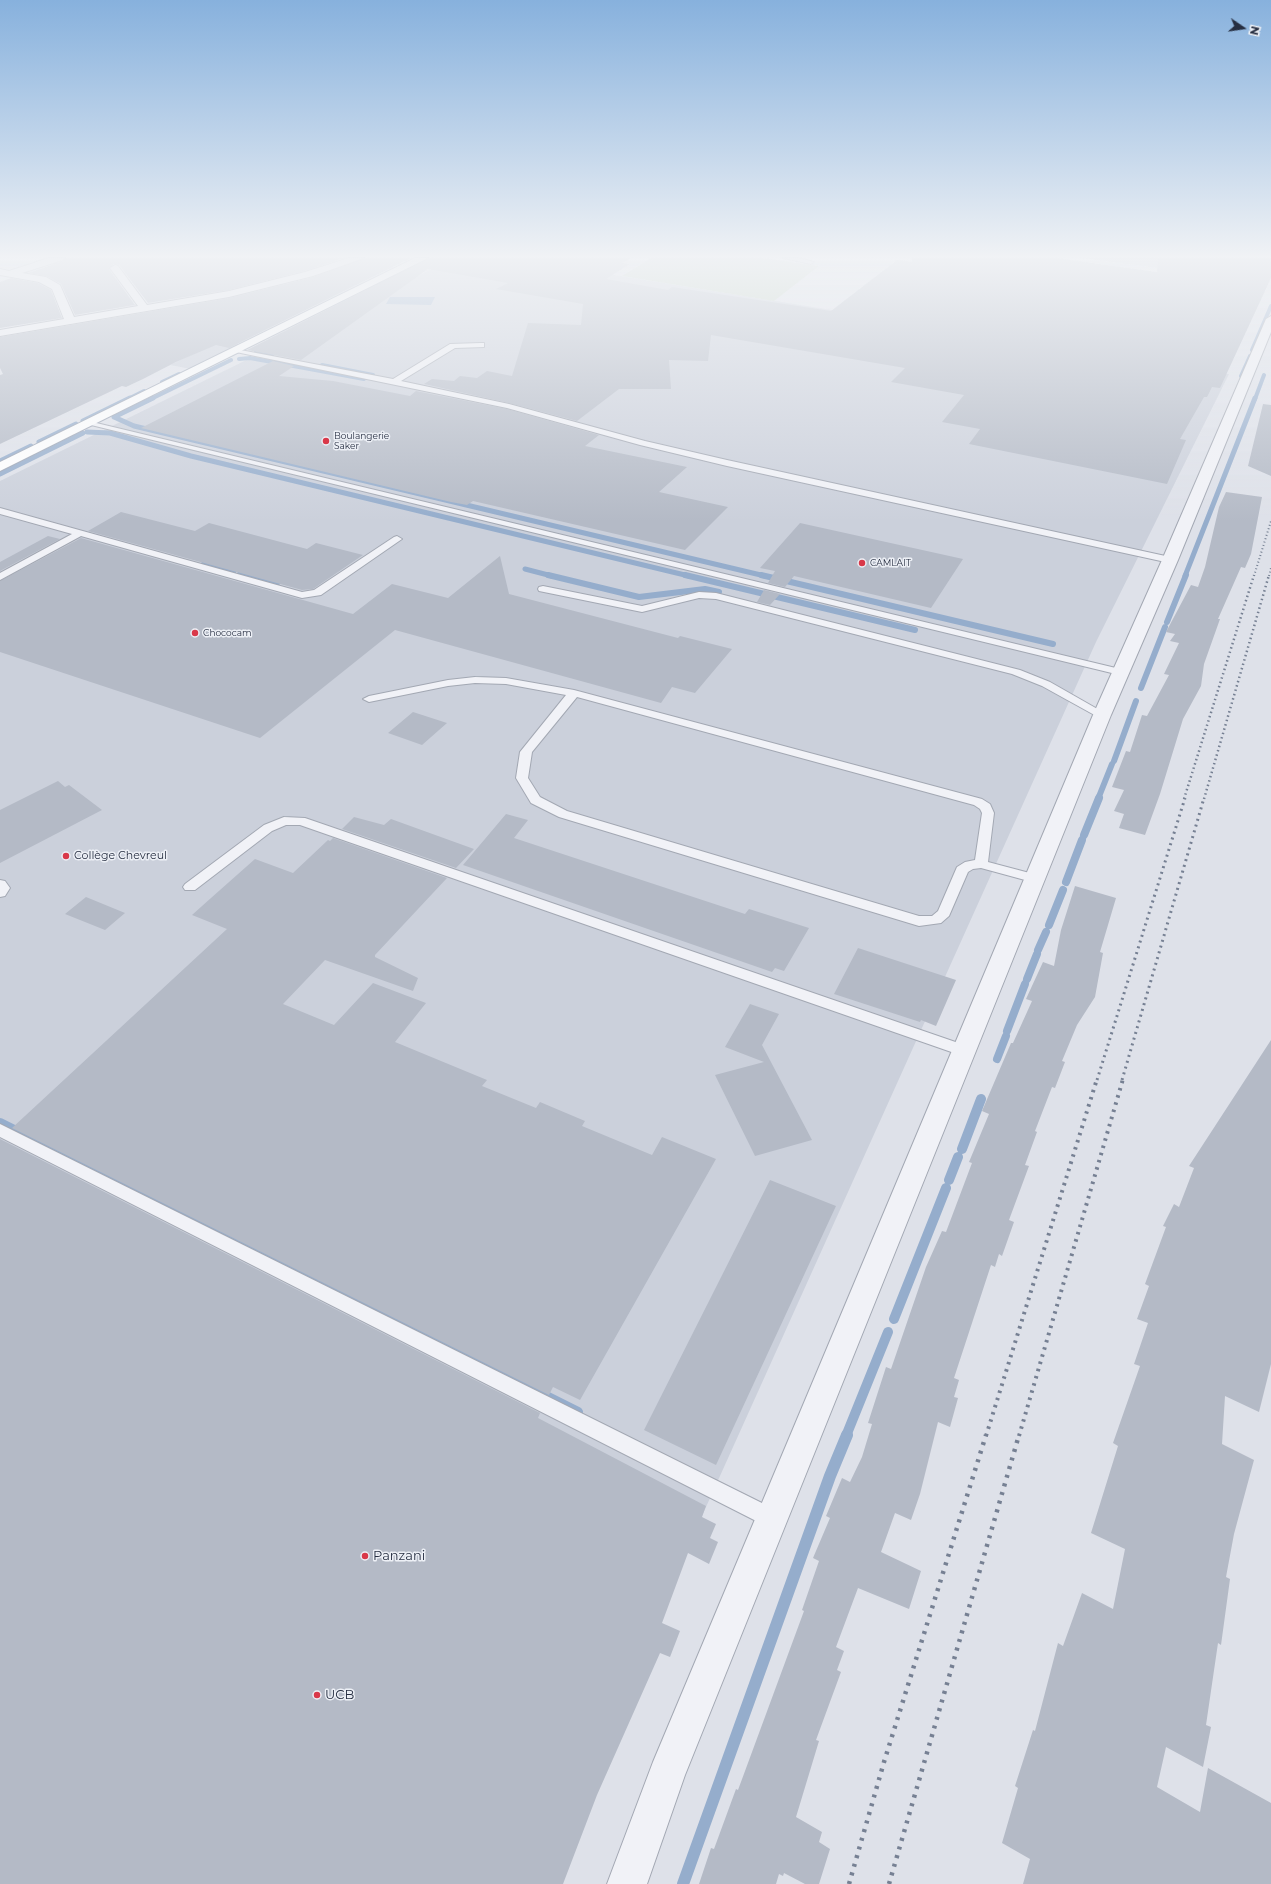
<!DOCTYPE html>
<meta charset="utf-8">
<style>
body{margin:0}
#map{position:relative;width:1271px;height:1884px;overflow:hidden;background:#dee1e9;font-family:Montserrat,sans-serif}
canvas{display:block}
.north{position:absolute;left:1223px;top:8px;width:40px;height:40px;-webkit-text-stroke:3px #edf0f6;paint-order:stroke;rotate:103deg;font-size:11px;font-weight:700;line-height:16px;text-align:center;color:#262e41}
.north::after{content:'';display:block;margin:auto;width:14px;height:18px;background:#262e41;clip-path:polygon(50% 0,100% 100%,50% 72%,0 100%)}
</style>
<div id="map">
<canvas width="1271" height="1884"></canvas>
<div class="north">N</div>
</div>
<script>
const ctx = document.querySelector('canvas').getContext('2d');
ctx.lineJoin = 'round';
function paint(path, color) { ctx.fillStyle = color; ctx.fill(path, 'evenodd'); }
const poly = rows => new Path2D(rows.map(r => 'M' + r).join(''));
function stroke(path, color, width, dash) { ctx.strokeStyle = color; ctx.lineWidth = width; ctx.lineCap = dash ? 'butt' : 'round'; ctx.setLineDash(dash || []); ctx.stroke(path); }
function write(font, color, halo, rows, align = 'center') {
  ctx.font = font + ' Montserrat,sans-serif'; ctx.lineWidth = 3; ctx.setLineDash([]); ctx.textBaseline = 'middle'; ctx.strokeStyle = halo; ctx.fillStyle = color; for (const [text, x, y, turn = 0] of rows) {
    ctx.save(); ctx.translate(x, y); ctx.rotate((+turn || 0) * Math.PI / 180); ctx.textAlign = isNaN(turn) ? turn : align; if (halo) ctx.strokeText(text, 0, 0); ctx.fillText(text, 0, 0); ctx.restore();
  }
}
paint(poly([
 [454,258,509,258,1229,374,1096,642,536,1884,0,1884,0,481],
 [1083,258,1271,258,1240,279],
 [225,339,239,344,191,369,170,365]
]), '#cbd0db');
paint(poly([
 [651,258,762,258,819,266,774,301,622,276]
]), '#c2d3be');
paint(poly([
 [390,297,435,297,431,305,386,304]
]), '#95adcc');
stroke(poly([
 [1252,350,1271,306],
 [256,351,272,356],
 [239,359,250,358,364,379],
 [322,365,373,375],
 [1241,376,1250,356],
 [162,382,179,374],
 [128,399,144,391],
 [151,399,231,360],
 [1255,399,1264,375]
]), '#95adcc', 4);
stroke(poly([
 [114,417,134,426,765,576],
 [114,417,153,398],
 [83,421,130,398],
 [87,432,110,433,191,456,689,576],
 [39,442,76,424],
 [0,461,31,446],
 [0,474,83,433],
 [204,563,234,571],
 [525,569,552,576],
 [240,573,250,576],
 [1185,576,1255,398]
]), '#95adcc', 5);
stroke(poly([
 [246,575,277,583],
 [548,575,639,597,705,589,719,592],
 [685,575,915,630],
 [761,575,1053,644],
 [1167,622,1186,575],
 [1141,688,1165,627],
 [1114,761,1136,701],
 [1098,799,1112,764]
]), '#95adcc', 6);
stroke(poly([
 [1084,835,1099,798],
 [1066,882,1082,840],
 [1049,925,1063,890],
 [1038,950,1046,932],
 [1027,979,1037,954],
 [1007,1031,1025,984],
 [997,1059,1006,1036]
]), '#95adcc', 8);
stroke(poly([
 [0,1123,578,1412],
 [962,1149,981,1099],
 [949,1180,958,1157],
 [894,1319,946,1188],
 [846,1436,888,1332]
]), '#95adcc', 10);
stroke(poly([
 [683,1884,830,1476,847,1435]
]), '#95adcc', 12);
paint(poly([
 [66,258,344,258,305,271,229,290,148,303,119,265,114,264,109,269,135,305,75,315,61,284,46,276,28,273,63,261],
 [365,258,411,258,229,348,216,345,176,362,143,379,126,387,122,386,0,444,0,375,3,374,0,368,0,337,229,298,313,277],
 [429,258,631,258,622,263,630,264,606,279,668,290,672,287,831,311,897,260,912,262,912,258,1056,258,1157,272,1158,258,1271,258,1271,278,1220,388,1212,387,1207,397,1204,397,1180,439,1186,440,1167,484,969,444,980,429,942,422,964,395,891,382,905,368,711,335,708,361,669,360,671,389,619,389,577,421,509,403,424,384,432,379,454,381,460,376,477,378,487,371,512,376,528,323,581,325,583,304,496,289,508,283,428,269,301,360,247,350],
 [11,278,38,283,51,290,62,318,0,328,0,282],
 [273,361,294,366,279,376,333,381,410,396,416,391,507,409,599,435,585,446,687,467,659,492,728,507,685,550,473,501,467,505,451,502,141,428],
 [1263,404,1271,405,1271,476,1248,466],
 [1226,492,1262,497,1251,554,1245,568,1241,567,1218,619,1220,619,1204,664,1201,686,1183,719,1160,794,1145,835,1119,828,1124,814,1114,811,1124,790,1112,787,1126,751,1130,752,1142,715,1147,716,1169,675,1164,674,1179,643,1170,641,1175,634,1166,632,1191,585,1198,587,1205,567,1219,507],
 [121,512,195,531,209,523,307,549,316,543,363,555,313,589,302,590,88,531],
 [800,523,963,559,931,608,794,576,785,587,768,583,775,571,760,568],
 [48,536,60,539,0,571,0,562],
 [81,538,353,614,392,584,448,598,500,556,509,594,678,638,680,636,732,649,695,693,672,687,661,703,395,630,260,738,0,652,0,581],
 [764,590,780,594,770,605,757,602],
 [413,712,447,723,422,745,388,733],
 [58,781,65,787,69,785,102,810,0,863,0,810],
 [506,814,528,820,514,838,745,914,749,909,809,928,784,971,775,968,772,972,463,865],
 [354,817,384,825,391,819,474,849,456,868,342,829],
 [333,838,447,878,375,955,375,957,418,978,413,991,325,960,283,1004,334,1025,373,983,426,1003,395,1042,487,1080,482,1086,536,1108,540,1102,585,1121,582,1126,652,1155,662,1137,716,1159,580,1400,553,1387,549,1395,12,1128,227,929,192,915,211,898,255,859,293,873,328,840,330,841],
 [1075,886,1116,898,1100,952,1103,953,1095,997,1077,1025,1062,1061,1065,1062,1055,1088,1052,1087,1035,1131,1037,1132,1025,1165,1029,1166,1009,1220,1014,1222,1002,1256,999,1254,995,1267,991,1265,954,1378,959,1380,954,1397,958,1398,950,1427,938,1422,920,1494,911,1520,895,1513,881,1552,921,1571,909,1609,858,1588,836,1647,844,1651,837,1670,841,1672,816,1740,819,1741,796,1817,822,1832,819,1842,830,1849,819,1884,805,1884,784,1873,783,1876,779,1874,776,1884,699,1884,711,1848,714,1849,736,1789,738,1790,804,1611,802,1610,819,1561,813,1558,830,1518,826,1516,842,1478,850,1482,862,1457,872,1424,868,1423,886,1367,891,1369,926,1267,942,1231,946,1232,972,1163,969,1162,989,1114,982,1111,1011,1043,1013,1043,1032,1001,1026,999,1043,962,1054,966,1061,930],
 [86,897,125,913,105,930,65,914],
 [858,948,956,980,936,1026,921,1020,920,1022,834,994],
 [750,1004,779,1014,762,1045,812,1140,755,1156,715,1075,764,1062,725,1047],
 [1271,1040,1271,1364,1259,1412,1225,1396,1222,1444,1254,1460,1234,1534,1226,1577,1230,1579,1221,1645,1218,1643,1206,1725,1211,1727,1203,1767,1166,1747,1157,1787,1200,1812,1208,1768,1271,1803,1271,1884,1023,1884,1030,1859,1002,1843,1018,1788,1015,1786,1033,1730,1035,1731,1058,1643,1063,1646,1082,1593,1113,1609,1125,1549,1091,1533,1118,1446,1113,1443,1140,1366,1134,1364,1148,1323,1137,1319,1149,1286,1145,1284,1166,1227,1163,1226,1174,1204,1179,1207,1194,1168,1189,1166],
 [0,1139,540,1413,538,1418,706,1506,702,1517,716,1524,710,1538,718,1542,709,1564,688,1553,662,1623,680,1631,670,1657,660,1653,597,1795,563,1884,0,1884],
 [770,1180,836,1206,716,1465,644,1430]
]), '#b4bac6');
const service = poly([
 [783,258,798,258,814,262,811,264,783,258],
 [481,343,484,343,484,347,455,348,401,381,509,404,645,441,727,460,1170,557,1175,560,1170,563,727,466,640,445,507,408,231,351,235,349,393,379,450,344,481,343],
 [88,421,1120,669,1125,672,1120,675,91,425,87,423,88,421],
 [0,508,302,592,314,590,394,537,397,536,402,539,321,595,302,598,81,536,0,580,0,573,72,534,0,514,0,508],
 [543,586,642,606,699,592,716,593,1020,670,1050,682,1108,715,1102,718,1098,717,1042,686,1012,674,716,599,699,598,642,612,539,591,538,589,539,587,543,586],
 [475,677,506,678,574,690,982,799,990,804,994,813,988,862,1041,876,1043,879,1041,882,1036,883,981,868,973,869,968,872,949,916,941,923,919,926,559,817,531,803,516,778,520,752,566,695,506,684,475,683,448,686,369,702,363,699,369,696,448,680,475,677],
 [577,697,974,805,980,809,982,813,975,860,965,862,957,867,938,911,932,916,919,916,567,811,540,797,528,778,532,752,577,697],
 [284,817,305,818,970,1047,973,1051,970,1055,965,1057,960,1055,300,825,286,825,272,831,195,890,185,890,183,887,185,884,264,825,284,817],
 [0,880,5,881,10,888,5,896,0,897,0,880],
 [0,1124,778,1511,781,1518,778,1525,771,1528,764,1525,0,1137,0,1124]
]);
const minor = poly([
 [49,258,65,258,63,260,22,273,46,277,60,285,74,317,138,306,110,268,115,265,118,266,147,305,229,291,305,272,349,258,364,258,313,276,229,297,0,336,0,330,64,319,52,289,39,282,0,275,0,269,9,271,49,258],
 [1271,316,1271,332,1178,560,1111,715,685,1775,647,1884,607,1884,653,1762,1093,715,1162,560,1266,319,1271,316]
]);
const primary = poly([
 [415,258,428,258,0,471,0,462,415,258]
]);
stroke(service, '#a3a8b3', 2);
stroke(minor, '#a3a8b3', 2);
stroke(primary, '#9ca5b5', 2);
paint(service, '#f1f2f7');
paint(minor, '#f1f2f7');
paint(primary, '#fff');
stroke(poly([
 [1254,576,1271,521],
 [1269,576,1271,568]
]), '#768093', 2, [1, 2.5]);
stroke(poly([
 [1184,799,1254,575],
 [1204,799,1269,575]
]), '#768093', 2.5, [1.5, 3]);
stroke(poly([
 [1097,1080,1185,798],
 [1122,1080,1204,798]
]), '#768093', 3, [2, 4]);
stroke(poly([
 [986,1436,1097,1079],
 [1019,1436,1123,1079]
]), '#768093', 4, [2.5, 5]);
stroke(poly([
 [849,1884,884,1762,986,1435],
 [889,1884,1019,1435]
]), '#768093', 4.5, [3, 6]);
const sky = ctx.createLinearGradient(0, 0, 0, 522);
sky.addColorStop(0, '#87b1dd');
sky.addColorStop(0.49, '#f0f2f5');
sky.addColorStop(1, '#f0f2f500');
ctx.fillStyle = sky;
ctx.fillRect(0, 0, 1271, 522);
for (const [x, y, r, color] of [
 [326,441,4,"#d93849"],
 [862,563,4,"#d93849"],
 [195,633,4,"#d93849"],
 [66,856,4,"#d93849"],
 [365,1556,4,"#d93849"],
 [317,1695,4,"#d93849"]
]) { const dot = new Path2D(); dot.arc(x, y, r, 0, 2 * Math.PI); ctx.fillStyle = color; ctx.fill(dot); stroke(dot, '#edf0f6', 1.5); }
write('9px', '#262e41', '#edf0f6', [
 ["Boulangerie",334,436],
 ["Saker",334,446],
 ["CAMLAIT",870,563],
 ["Chococam",203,633]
], 'left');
write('11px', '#262e41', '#edf0f6', [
 ["Collège Chevreul",74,856]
], 'left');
write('13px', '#262e41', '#edf0f6', [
 ["Panzani",373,1556],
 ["UCB",325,1695]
], 'left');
</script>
